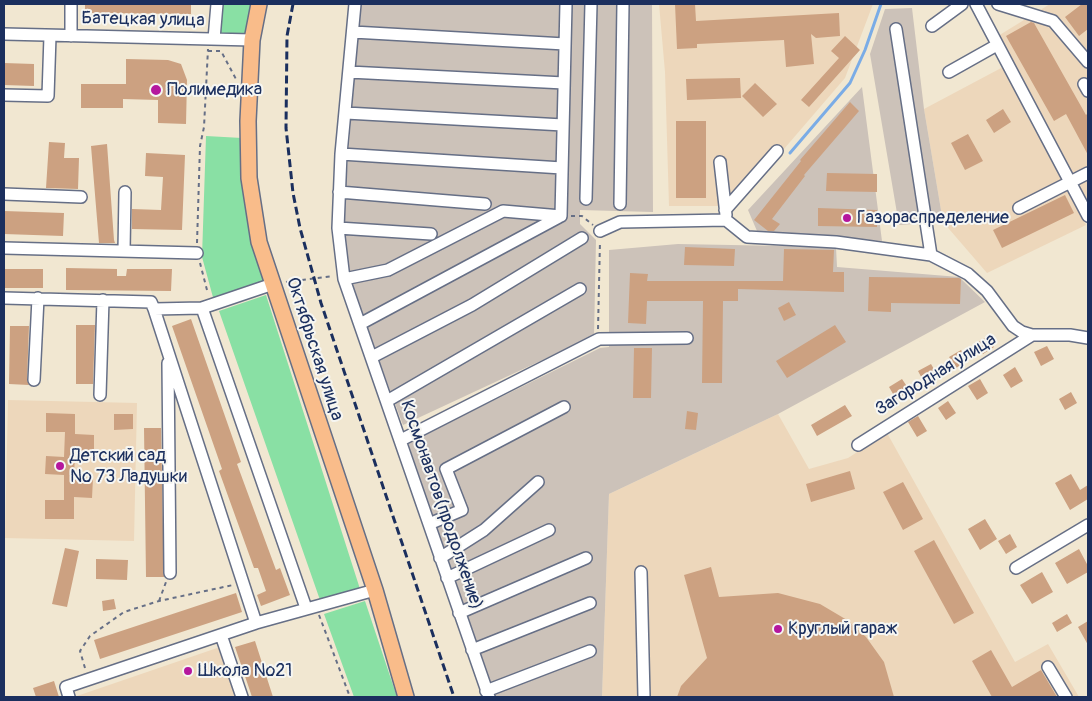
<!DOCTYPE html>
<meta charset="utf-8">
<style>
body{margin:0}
#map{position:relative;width:1092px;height:701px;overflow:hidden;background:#f1e7d1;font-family:Pangolin,sans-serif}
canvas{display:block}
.frame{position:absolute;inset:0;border:5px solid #1b2f5e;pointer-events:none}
</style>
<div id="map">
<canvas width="1092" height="701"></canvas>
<div class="frame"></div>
</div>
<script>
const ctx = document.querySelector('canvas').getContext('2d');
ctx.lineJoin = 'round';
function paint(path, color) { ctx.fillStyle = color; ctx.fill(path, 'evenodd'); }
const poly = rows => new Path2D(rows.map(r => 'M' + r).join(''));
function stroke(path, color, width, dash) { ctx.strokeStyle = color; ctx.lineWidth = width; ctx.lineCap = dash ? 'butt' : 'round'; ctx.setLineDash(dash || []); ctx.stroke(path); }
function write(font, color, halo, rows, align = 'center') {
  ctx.font = font + ' Pangolin,sans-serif'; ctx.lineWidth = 4; ctx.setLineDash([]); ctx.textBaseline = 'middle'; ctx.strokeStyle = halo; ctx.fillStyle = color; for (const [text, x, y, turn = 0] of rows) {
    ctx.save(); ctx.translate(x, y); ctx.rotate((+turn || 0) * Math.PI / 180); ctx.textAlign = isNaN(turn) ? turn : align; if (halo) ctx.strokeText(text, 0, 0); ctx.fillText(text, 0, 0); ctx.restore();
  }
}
paint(poly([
 [659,4,873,4,845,78,735,206,669,206,665,72],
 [1050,4,1088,4,1088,205,998,36],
 [1003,67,1086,225,987,273,943,222,924,109],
 [8,400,137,403,134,541,5,538],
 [778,414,809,469,848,458,887,433,1015,662,1048,644,1079,697,602,697,609,494],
 [220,647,237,697,77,697,77,696]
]), '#edd7bb');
paint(poly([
 [360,4,652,4,653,212,580,210,580,224,596,240,594,336,403,425,353,291,342,235],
 [912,8,924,109,943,222,899,225,870,54,885,9],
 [862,87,882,241,757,231,748,210],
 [678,244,836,247,837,267,959,277,985,302,778,414,609,494,602,697,494,697,408,443,600,348,609,347,609,250]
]), '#ccc2b9');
paint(poly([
 [220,4,255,4,249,37,216,36],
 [206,136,242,138,251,244,264,282,214,301,202,257],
 [266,295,360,589,320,600,219,311],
 [365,601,397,697,354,697,324,614]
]), '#89e0a4');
stroke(poly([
 [790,153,850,83,865,50,881,4]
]), '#7aace6', 3);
paint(poly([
 [85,4,191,4,191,14,85,13],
 [675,4,695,4,696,21,839,13,840,36,816,38,811,34,814,64,786,67,784,40,697,44,697,48,677,49],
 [1082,4,1088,4,1088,29,1079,36,1065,17],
 [1031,22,1034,23,1086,115,1088,113,1088,155,1066,114,1054,121,1006,36],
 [845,36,860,50,809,107,801,100,839,58,831,51],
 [126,59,168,60,181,64,187,80,186,124,158,123,158,100,123,99,123,108,81,108,81,84,126,84],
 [4,63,34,64,34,86,4,85],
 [740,78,741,98,687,100,686,79],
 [755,83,777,104,763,117,742,96],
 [850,102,859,111,804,175,805,176,772,219,780,224,774,231,768,231,754,220,801,161,800,160],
 [1003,109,1011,122,994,133,986,120],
 [676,121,706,121,706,198,676,198],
 [968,134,983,161,965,170,951,143],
 [49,142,65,143,64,158,79,158,78,189,46,188],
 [107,144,114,240,115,243,99,243,91,146],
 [146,153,185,155,182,230,132,229,132,209,161,210,163,177,145,176],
 [827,173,877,174,877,192,826,191],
 [1065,195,1074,213,1002,248,993,230],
 [818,208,877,210,877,227,818,226],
 [4,211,64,213,63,236,4,234],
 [685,247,735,249,734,266,684,265],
 [784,249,834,250,833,272,844,272,844,292,738,289,738,301,723,301,722,383,702,383,703,301,647,301,646,324,628,323,630,273,648,274,647,281,783,281],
 [66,268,117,269,117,276,126,276,127,269,172,269,171,291,66,290],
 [4,269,43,269,43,288,4,288],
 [869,277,959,278,961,279,960,304,891,303,891,312,868,311],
 [789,302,796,315,784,321,778,308],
 [191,319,241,462,237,464,276,570,280,568,290,595,261,606,257,595,266,591,258,568,254,568,219,471,222,469,172,326],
 [76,325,95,325,93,384,76,384],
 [835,325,846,342,787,378,776,361],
 [10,326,29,326,27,380,29,385,9,384],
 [988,336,994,347,983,354,977,343],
 [1047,346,1054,359,1041,366,1034,352],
 [634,348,652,348,651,398,633,398],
 [961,350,968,361,956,368,949,357],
 [931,364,938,376,925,384,918,371],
 [1015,367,1023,381,1011,388,1003,375],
 [902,379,910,391,896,399,889,387],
 [980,379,988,393,977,400,968,386],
 [1071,392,1077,403,1065,410,1059,399],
 [948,401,956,413,946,420,938,408],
 [845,405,852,416,817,436,811,425],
 [687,411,698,413,696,430,685,429],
 [46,413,75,414,75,434,94,435,94,454,75,454,74,477,93,478,92,498,74,497,74,519,45,519,45,500,64,500,64,475,45,474,46,456,64,457,65,432,46,432],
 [114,414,133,414,133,429,114,430],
 [918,416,927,431,917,437,908,422],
 [144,428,161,428,164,577,146,577],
 [850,471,855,489,811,502,806,484],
 [1071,474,1080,490,1088,485,1088,499,1070,510,1055,483],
 [903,482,923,519,903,530,883,492],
 [985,519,997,539,980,550,968,529],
 [1010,534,1017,547,1006,554,998,541],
 [934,540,974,613,954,624,914,551],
 [65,548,79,551,67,607,52,604],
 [1079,549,1088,566,1088,572,1067,584,1055,563],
 [96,559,128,560,127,580,96,579],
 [711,567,719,597,778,593,820,604,847,620,866,637,884,662,894,697,677,697,681,686,707,658,684,575],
 [1042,572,1053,592,1032,604,1020,585],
 [236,593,242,612,100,659,94,640],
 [114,599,116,609,103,611,102,601],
 [1067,614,1072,623,1057,632,1052,623],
 [1088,621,1088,645,1078,627],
 [255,641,273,697,252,697,249,688,235,647],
 [991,650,1012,687,1041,670,1057,697,992,697,972,661],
 [54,681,59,697,36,697,33,688]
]), '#cca181');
const minor = poly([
 [355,4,341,154,338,228,344,279,489,697],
 [976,4,1088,216],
 [998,4,1053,21,1088,62],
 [932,26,962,4],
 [896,29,931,255],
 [353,32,565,44],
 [4,34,252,40],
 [71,36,71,4],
 [214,39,217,4],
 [349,72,564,83],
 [949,72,997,45],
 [1084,84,1088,91],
 [4,95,48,96,50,36],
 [346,113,563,125],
 [341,154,562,168],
 [720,162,726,215],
 [339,192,485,204],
 [4,194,81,197],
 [586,199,591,4],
 [620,204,623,4],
 [1019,208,1088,173],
 [725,210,777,151],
 [338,228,431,234],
 [600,231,620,222,726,220,747,237,836,242,931,255,968,274,987,291,1013,326,1022,332,1032,335,1070,335,1088,338],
 [4,248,197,253],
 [124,251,125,192],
 [344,279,388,270,503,211,561,216],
 [4,298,151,302,154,309,202,308,273,284],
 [202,308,306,608],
 [154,309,256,623],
 [360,324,561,216,566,4],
 [372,357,472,305,582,238],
 [168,363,170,573],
 [34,380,38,298],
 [100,395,103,300],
 [387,401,580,289],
 [401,440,599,339,687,338],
 [858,445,1032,335],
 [429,524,462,510,446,469,564,407],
 [440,558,484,530,538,482],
 [1016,568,1088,525],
 [641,572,644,697],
 [447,578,549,530],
 [459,613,586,558],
 [221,635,242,697],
 [472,650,590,603],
 [1048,667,1066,697],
 [486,691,590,651],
 [69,697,66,687,256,623,375,590]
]);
const major = poly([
 [259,4,252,40,248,121,249,178,259,242,375,590,406,697]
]);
stroke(minor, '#666f86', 14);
stroke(major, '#666f86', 18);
stroke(poly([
 [208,51,221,51,237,81],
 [235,99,236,93],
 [571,216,582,216,593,225],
 [197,243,200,146,204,127,208,49],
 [200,263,208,294],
 [286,282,333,276],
 [598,329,600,241],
 [159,601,166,582],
 [319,615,350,697],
 [85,668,80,651,90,636,124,612,159,601,233,585]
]), '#666f86', 2, [4, 4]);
stroke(minor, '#fff', 11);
stroke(major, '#f9bc8a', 15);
stroke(poly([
 [293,4,287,36,286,128,293,193,300,228,321,303,454,697]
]), '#1b2f5e', 3, [8, 4]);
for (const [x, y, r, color] of [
 [156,90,6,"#b5179e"],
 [847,218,5,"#b5179e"],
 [60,466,5,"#b5179e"],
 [778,629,5,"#b5179e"],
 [188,671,5,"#b5179e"]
]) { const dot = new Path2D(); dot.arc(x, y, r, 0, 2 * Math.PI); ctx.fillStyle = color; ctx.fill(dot); stroke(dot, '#f6f6f2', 2); }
write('18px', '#1b2f5e', '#f6f6f2', [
 ["Батецкая улица",143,20,1],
 ["Октябрьская улица",314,349,72],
 ["Загородная улица",936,375,-32],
 ["Космонавтов(продолжение)",441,505,71]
]);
write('18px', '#1b2f5e', '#f6f6f2', [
 ["Полимедика",167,90],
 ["Газораспределение",857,218],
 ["Детский сад",70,456],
 ["№ 73 Ладушки",70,477],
 ["Круглый гараж",788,629],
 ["Школа №21",198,671]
], 'left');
</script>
